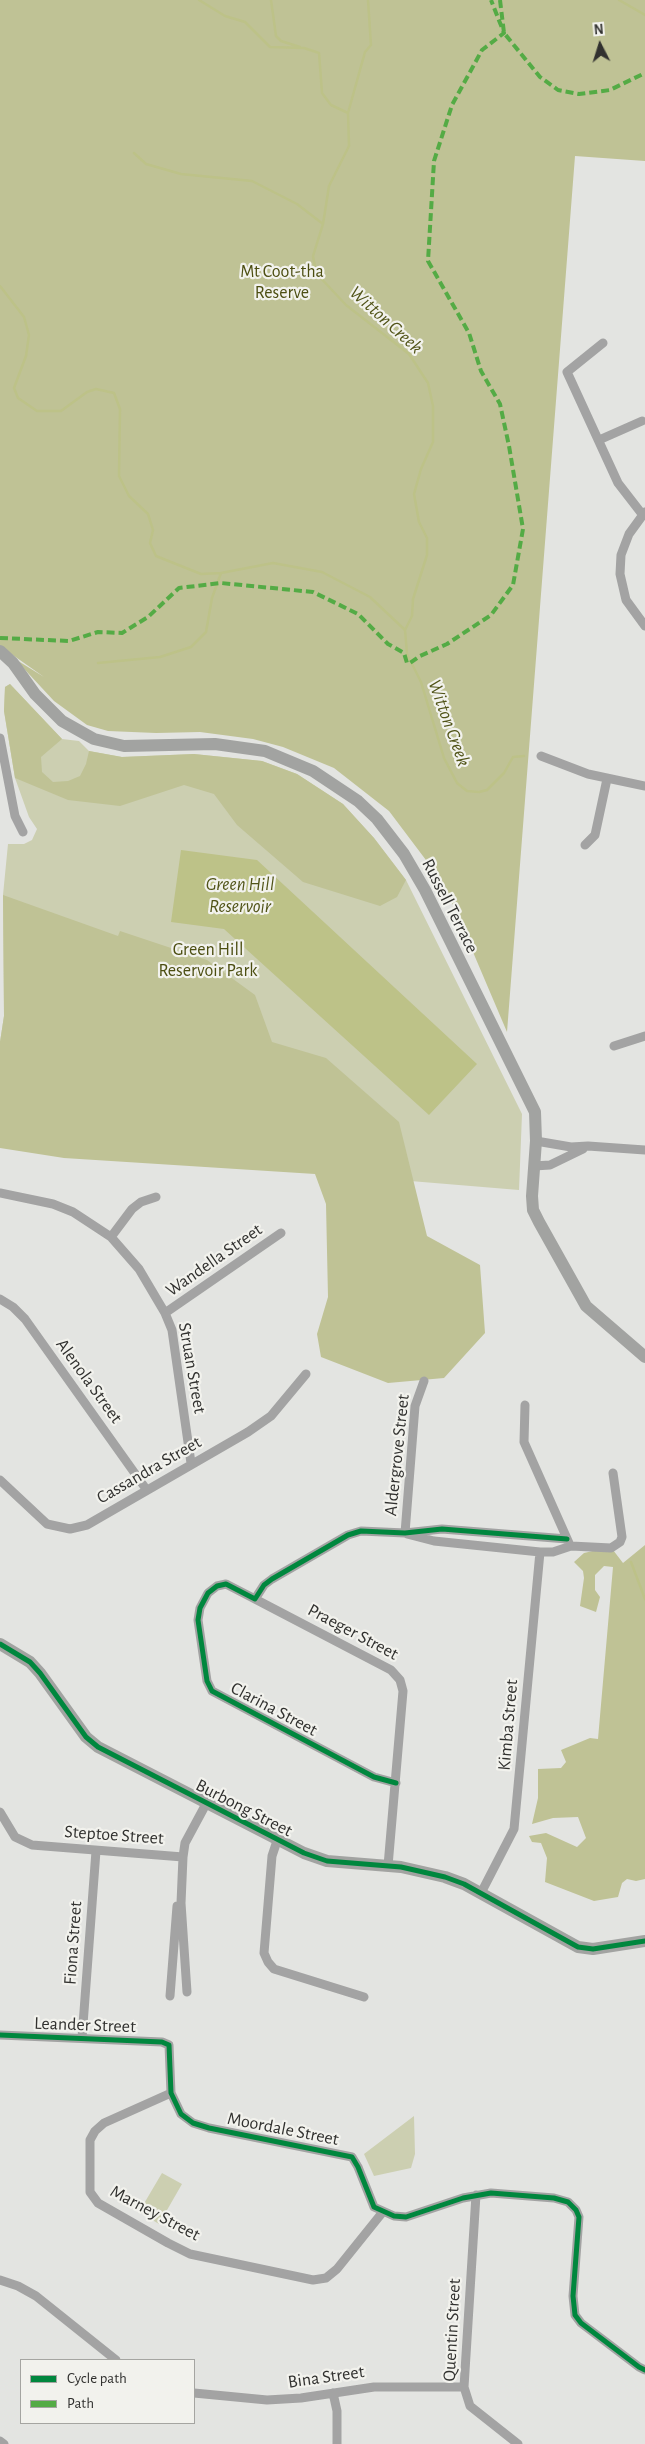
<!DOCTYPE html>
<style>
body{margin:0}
#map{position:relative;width:645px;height:2444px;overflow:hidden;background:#e3e4e1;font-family:"Alegreya Sans",sans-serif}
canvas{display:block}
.legend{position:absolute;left:20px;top:2359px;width:175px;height:65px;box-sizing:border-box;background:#f2f2ed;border:1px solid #a5a5a1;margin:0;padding:6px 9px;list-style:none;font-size:15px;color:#31312f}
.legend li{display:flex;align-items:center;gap:10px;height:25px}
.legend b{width:25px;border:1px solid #a5a5a1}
.north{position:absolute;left:575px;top:20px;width:50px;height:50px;-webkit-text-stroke:4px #f2f2ed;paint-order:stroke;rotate:355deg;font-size:14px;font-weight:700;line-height:20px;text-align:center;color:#31312f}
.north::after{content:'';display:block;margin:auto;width:18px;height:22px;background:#31312f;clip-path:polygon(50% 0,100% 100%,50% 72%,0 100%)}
</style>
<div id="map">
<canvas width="645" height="2444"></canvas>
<ul class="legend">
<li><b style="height:6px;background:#00873e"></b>Cycle path</li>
<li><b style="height:6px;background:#54ab45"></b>Path</li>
</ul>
<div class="north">N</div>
</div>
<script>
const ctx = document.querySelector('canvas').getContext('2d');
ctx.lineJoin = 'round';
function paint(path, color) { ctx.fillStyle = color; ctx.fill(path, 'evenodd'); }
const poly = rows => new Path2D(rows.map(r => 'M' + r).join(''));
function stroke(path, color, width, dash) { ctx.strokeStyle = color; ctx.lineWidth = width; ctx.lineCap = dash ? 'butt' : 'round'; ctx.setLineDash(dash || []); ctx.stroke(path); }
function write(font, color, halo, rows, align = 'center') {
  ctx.font = font + ' "Alegreya Sans",sans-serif'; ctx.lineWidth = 4.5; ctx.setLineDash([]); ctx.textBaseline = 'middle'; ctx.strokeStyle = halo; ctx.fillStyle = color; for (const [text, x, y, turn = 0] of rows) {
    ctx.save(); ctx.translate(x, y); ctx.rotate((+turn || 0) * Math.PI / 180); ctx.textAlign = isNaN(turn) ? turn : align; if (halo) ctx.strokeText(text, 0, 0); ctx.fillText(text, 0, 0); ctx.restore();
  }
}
paint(poly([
 [10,684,62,739,79,741,89,751,122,757,194,754,262,761,297,774,343,804,374,838,406,880,522,1114,519,1190,0,1147,0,1042,4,1016,3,895,8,844,24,844,32,840,37,829,29,817,15,778,4,711,5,687],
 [414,2116,415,2154,411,2168,374,2176,364,2154],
 [162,2173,182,2184,159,2224,139,2212]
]), '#cccfb1');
paint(poly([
 [0,0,645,0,645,161,575,156,507,1032,444,884,389,811,334,768,283,747,253,739,200,732,156,733,108,731,87,725,54,701,15,659,44,677,0,646],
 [10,684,62,739,41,757,42,772,53,782,68,781,80,776,86,764,89,751,122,757,194,754,262,761,297,774,343,804,374,838,406,880,397,897,380,906,303,882,237,825,214,794,184,785,120,806,68,800,15,778,4,711,5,687],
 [3,895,118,936,120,931,207,960,255,995,272,1042,326,1058,399,1122,427,1236,480,1265,485,1333,444,1378,388,1383,321,1357,317,1334,328,1297,326,1204,315,1174,64,1158,0,1148,0,1042,4,1016],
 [645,1545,645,1879,636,1881,627,1879,622,1883,618,1897,594,1901,545,1882,547,1858,541,1843,532,1842,529,1836,546,1833,577,1847,586,1838,578,1817,553,1818,532,1824,538,1798,538,1769,561,1768,566,1762,561,1750,590,1738,598,1739,613,1567,604,1566,595,1575,595,1590,600,1597,596,1612,580,1606,584,1578,583,1571,574,1562,584,1553,597,1550,613,1550,623,1563]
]), '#bfc295');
paint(poly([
 [181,850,257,860,477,1064,429,1115,224,929,171,922]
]), '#bdc288');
stroke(poly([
 [199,0,225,16,245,22,270,47,304,48,319,53,322,93,331,105,348,113,349,146,329,186,323,224,313,256,316,273,346,305,409,354,428,383,433,406,433,442,421,469,414,494,419,522,427,538,427,555,413,599,412,616,405,630,407,654,421,682,444,758,457,783,467,791,479,792,487,790,504,773,513,757,524,756],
 [271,0,276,36,281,41,300,47],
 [619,0,645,15],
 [348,113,365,52,371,45,368,0],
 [134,153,146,164,181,174,252,181,297,204,323,224],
 [0,286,24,317,29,335,26,356,14,388,18,398,37,411,61,411,87,392,96,389,114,393,120,409,119,476,129,496,148,514,153,530,150,543,156,556,201,574,221,573],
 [98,663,160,657,191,647,206,632,212,598,221,573,273,563,322,572,370,597,405,630],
 [631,1562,645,1599]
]), '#bdc288', 2.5);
stroke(poly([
 [603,343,567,372,618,483,642,514],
 [599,440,642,421],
 [645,512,629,534,621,555,620,574,626,600,645,626],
 [0,738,15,816,23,832],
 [541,756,588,774,645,786],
 [585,845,595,835,607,779],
 [614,1046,645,1036],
 [536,1141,571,1147,588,1146,645,1150],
 [534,1166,550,1165,583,1149],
 [0,1193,53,1204,73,1212,111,1237,139,1269,165,1313,172,1330,191,1463],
 [111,1237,132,1209,141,1202,156,1197],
 [0,1299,13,1307,25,1319,146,1489],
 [165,1313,281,1233],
 [525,1405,524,1442,569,1543],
 [0,1480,47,1524,70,1529,87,1525,248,1432,271,1416,306,1374],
 [405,1533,415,1406,424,1381],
 [407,1534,434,1541,540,1552,553,1552,571,1546,611,1548,620,1542,622,1537,613,1473],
 [255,1599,391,1670,400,1680,403,1691,388,1866],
 [396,1783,374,1777,212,1691,207,1681,198,1620,200,1608,208,1593,217,1586,226,1584,255,1599,264,1585,272,1579,348,1535,361,1531,405,1533,442,1529,567,1539],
 [0,1812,15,1837,32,1845,183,1857,185,1843,206,1804],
 [277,1841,272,1856,264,1953,268,1962,274,1969,364,1997],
 [183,1857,181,1903,187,1992],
 [481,1893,514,1829,540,1552],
 [170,1996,177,1906],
 [0,2035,162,2042,169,2045,171,2093,181,2114,193,2123,209,2128,352,2157,358,2167,374,2207,394,2216,406,2217,463,2198,491,2193,554,2198,568,2202,576,2210,579,2217,573,2296,575,2315,581,2323,639,2367,645,2370],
 [82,2038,96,1851],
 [171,2093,104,2123,95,2131,90,2140,90,2192,98,2203,168,2243,190,2254,313,2280,326,2278,337,2269,382,2213],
 [476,2195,464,2387,470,2406,518,2444],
 [0,2280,18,2286,36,2296,116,2360],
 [194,2393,267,2400,301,2398,374,2387,464,2387],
 [333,2393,337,2411,337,2444],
 [0,2441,4,2444]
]), '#a3a3a3', 9);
stroke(poly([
 [0,651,13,663,35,694,62,721,94,739,124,746,215,744,265,751,313,771,358,801,377,819,404,854,425,890,535,1112,536,1141,532,1196,533,1210,539,1222,586,1306,645,1357],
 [0,1644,30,1662,40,1673,86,1737,98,1747,304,1853,327,1861,401,1867,445,1877,464,1884,578,1947,593,1949,645,1941]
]), '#a2a3a1', 12);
stroke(poly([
 [500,0,504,33,540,77,558,90,579,94,610,90,645,73],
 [0,638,69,641,98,632,122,633,148,617,179,588,221,583,313,592,358,614,388,644,404,653,407,663,410,663,420,656,447,644,491,615,513,585,523,529,509,446,500,404,481,371,469,333,428,261,434,161,452,105,482,50,504,33,491,0]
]), '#54ab45', 4, [8, 4]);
stroke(poly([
 [0,1644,30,1662,40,1673,86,1737,98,1747,304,1853,327,1861,401,1867,445,1877,464,1884,578,1947,593,1949,645,1941],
 [396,1783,374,1777,212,1691,207,1681,198,1620,200,1608,208,1593,217,1586,226,1584,255,1599,264,1585,272,1579,348,1535,361,1531,405,1533,442,1529,567,1539],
 [0,2035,162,2042,169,2045,171,2093,181,2114,193,2123,209,2128,352,2157,358,2167,374,2207,394,2216,406,2217,463,2198,491,2193,554,2198,568,2202,576,2210,579,2217,573,2296,575,2315,581,2323,639,2367,645,2370]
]), '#00873e', 5);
write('18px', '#4c4e11', '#f2f2ed', [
 ["Mt Coot-tha",282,272],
 ["Reserve",282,293],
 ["Green Hill",208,950],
 ["Reservoir Park",208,971]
]);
write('18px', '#31312f', '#f2f2ed', [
 ["Russell Terrace",450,906,63],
 ["Wandella Street",214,1260,-35],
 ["Struan Street",192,1368,80],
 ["Alenola Street",89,1381,54],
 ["Aldergrove Street",397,1455,-84],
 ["Cassandra Street",149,1470,-30],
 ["Praeger Street",353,1632,28],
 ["Clarina Street",274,1709,28],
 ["Kimba Street",508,1725,-85],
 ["Burbong Street",244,1808,27],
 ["Steptoe Street",114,1835,4],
 ["Fiona Street",73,1943,-86],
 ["Leander Street",85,2025,2],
 ["Moordale Street",283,2129,11],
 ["Marney Street",155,2213,28],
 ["Quentin Street",452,2330,-87],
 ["Bina Street",326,2377,-8]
]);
write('italic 19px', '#515418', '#f2f2ed', [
 ["Witton Creek",386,320,42],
 ["Witton Creek",449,723,70],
 ["Green Hill",240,884],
 ["Reservoir",240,906]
]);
</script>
